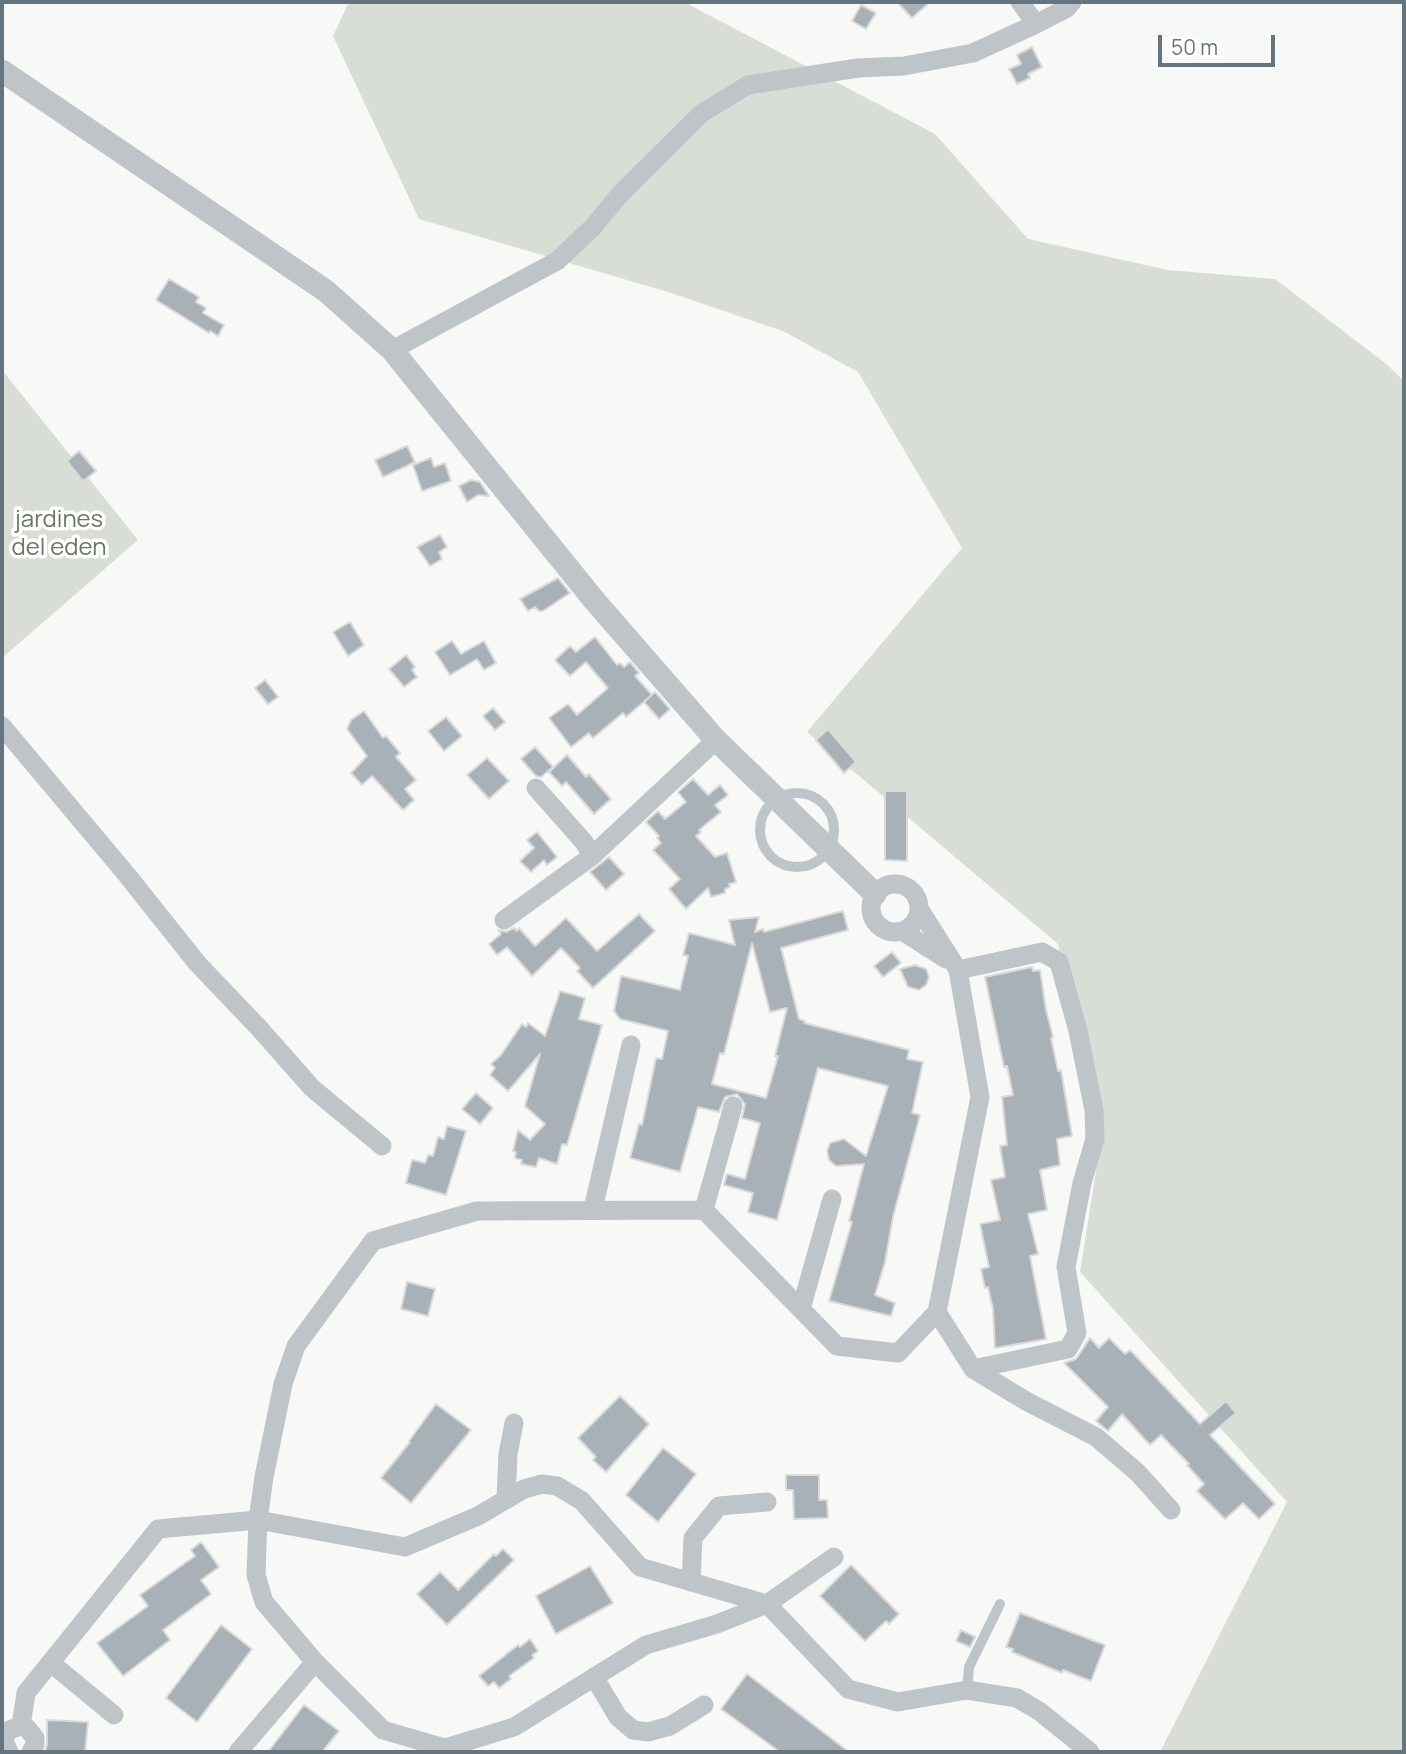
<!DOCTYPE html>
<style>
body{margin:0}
#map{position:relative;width:1406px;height:1754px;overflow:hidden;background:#f8f8f6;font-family:Manrope,sans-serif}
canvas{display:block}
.frame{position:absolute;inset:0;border:4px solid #647580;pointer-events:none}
.scale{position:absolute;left:1158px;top:35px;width:117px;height:32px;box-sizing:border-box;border:4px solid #647580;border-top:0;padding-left:9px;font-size:21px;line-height:24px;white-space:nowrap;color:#647580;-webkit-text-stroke:5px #fff;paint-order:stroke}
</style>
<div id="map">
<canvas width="1406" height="1754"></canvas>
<div class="frame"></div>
<div class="scale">50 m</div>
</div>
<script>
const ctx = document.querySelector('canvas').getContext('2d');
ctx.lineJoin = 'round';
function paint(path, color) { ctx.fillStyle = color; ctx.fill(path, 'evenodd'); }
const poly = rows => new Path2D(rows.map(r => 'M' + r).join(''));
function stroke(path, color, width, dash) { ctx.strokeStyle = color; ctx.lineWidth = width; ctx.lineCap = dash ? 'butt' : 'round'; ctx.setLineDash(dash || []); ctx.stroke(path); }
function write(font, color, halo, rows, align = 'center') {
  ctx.font = font + ' Manrope,sans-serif'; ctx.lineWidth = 7; ctx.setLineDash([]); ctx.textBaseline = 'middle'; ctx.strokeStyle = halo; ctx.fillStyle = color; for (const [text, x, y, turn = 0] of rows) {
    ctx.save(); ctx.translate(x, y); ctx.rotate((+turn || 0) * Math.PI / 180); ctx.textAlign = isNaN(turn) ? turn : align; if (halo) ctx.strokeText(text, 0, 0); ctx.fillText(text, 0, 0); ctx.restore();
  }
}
paint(poly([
 [349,2,684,2,935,134,1028,239,1168,270,1275,279,1385,363,1404,381,1404,1752,1160,1752,1287,1502,1080,1272,1101,1140,1058,944,807,732,962,548,858,372,783,331,668,292,419,219,333,36],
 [2,370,138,540,2,658]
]), '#d8ddd5');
const building = poly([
 [897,2,930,2,912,18,897,2],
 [861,5,876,13,866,29,852,21,861,5],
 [1032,47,1042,67,1028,74,1030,78,1017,84,1009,69,1021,64,1017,55,1032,47],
 [169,279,199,297,196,302,206,308,203,313,224,325,218,336,210,331,209,333,156,300,169,279],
 [407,446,415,462,383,477,375,460,407,446],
 [79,451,96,471,83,481,67,461,79,451],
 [431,458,434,467,445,463,451,481,422,491,413,465,431,458],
 [471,480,480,482,489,496,478,495,467,502,459,486,471,480],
 [440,535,447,547,439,552,442,559,430,566,417,547,440,535],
 [558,578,570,593,543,611,539,611,535,607,528,611,520,599,558,578],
 [350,622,364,645,348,656,333,632,350,622],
 [595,637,617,665,620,663,624,667,630,662,639,673,635,676,652,695,626,717,623,713,593,738,589,733,571,747,549,718,568,704,577,715,608,688,586,662,570,676,555,660,570,646,576,652,595,637],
 [452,641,461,654,484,641,496,663,484,670,477,659,450,675,435,652,452,641],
 [406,655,415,667,412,670,417,677,404,687,389,669,406,655],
 [265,680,278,697,268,704,255,688,265,680],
 [655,692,670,709,659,719,644,702,655,692],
 [493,708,505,722,495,730,483,716,493,708],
 [364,711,383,738,386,736,400,753,396,757,416,780,405,789,414,800,403,810,372,776,362,785,351,773,367,756,347,729,351,720,364,711],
 [446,717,462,736,444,751,428,731,446,717],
 [828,729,856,762,844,773,816,740,828,729],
 [535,747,553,767,541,777,536,776,521,759,535,747],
 [567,755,586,777,589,774,611,799,594,814,566,782,562,786,549,772,567,755],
 [487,758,509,781,489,799,467,775,487,758],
 [693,779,708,795,720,785,728,795,715,805,721,812,699,830,701,832,696,836,715,857,727,853,736,882,729,884,730,887,725,889,725,893,711,897,708,888,686,909,669,889,680,879,653,850,661,843,657,838,659,836,646,822,658,811,665,819,686,802,678,792,693,779],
 [885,791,907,791,907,861,885,860,885,791],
 [537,832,557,857,547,865,544,860,531,872,520,861,534,848,527,840,537,832],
 [609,857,624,874,606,890,590,872,609,857],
 [843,911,848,930,781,948,799,1019,805,1021,804,1023,909,1050,907,1059,923,1062,912,1113,920,1115,893,1217,885,1262,875,1295,895,1303,891,1316,829,1301,852,1222,849,1221,864,1164,836,1166,829,1160,827,1151,830,1143,844,1139,866,1156,888,1086,818,1068,777,1220,748,1212,753,1193,724,1185,727,1174,745,1179,760,1123,742,1118,745,1104,737,1094,725,1097,719,1112,698,1107,680,1172,630,1158,639,1124,642,1125,656,1058,662,1059,668,1031,620,1019,614,1011,621,976,680,990,688,956,683,955,689,933,735,945,729,920,759,917,755,932,763,929,764,932,843,911],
 [752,943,770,1012,787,1008,775,1056,778,1056,766,1098,712,1084,720,1053,724,1054,752,943],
 [639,914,655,931,593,988,577,971,580,968,561,948,532,976,507,947,497,955,489,944,501,934,498,930,506,932,514,928,517,931,519,928,535,946,566,918,597,951,639,914],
 [892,952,901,963,883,977,874,966,892,952],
 [915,965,926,969,929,977,926,985,919,990,908,987,900,969,915,965],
 [1032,967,1033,971,1040,970,1046,1010,1053,1037,1051,1038,1058,1071,1061,1070,1072,1136,1057,1139,1060,1165,1040,1170,1047,1210,1028,1214,1038,1254,1030,1256,1046,1339,995,1348,993,1309,988,1287,985,1288,981,1269,989,1267,980,1224,1000,1220,991,1180,1005,1177,1000,1146,1007,1145,1002,1097,1013,1095,1007,1066,1004,1067,985,977,1032,967],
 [560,991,585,998,579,1019,602,1025,567,1145,562,1144,557,1164,539,1158,536,1167,521,1164,522,1160,515,1158,516,1152,513,1151,518,1130,530,1140,545,1124,525,1106,540,1054,508,1091,490,1075,495,1068,491,1064,501,1055,522,1024,526,1027,528,1023,545,1036,560,991],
 [476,1093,493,1108,480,1124,462,1109,476,1093],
 [447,1126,466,1131,446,1195,406,1183,412,1160,425,1163,428,1155,433,1156,438,1137,444,1139,447,1126],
 [407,1282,435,1289,428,1316,401,1309,407,1282],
 [1090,1338,1099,1348,1109,1338,1125,1354,1130,1350,1200,1424,1226,1401,1236,1413,1210,1435,1275,1504,1259,1519,1243,1503,1225,1519,1197,1491,1204,1484,1187,1465,1189,1464,1161,1435,1150,1445,1122,1414,1108,1431,1096,1421,1108,1407,1064,1363,1076,1359,1090,1338],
 [620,1396,649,1424,606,1472,593,1460,596,1457,578,1438,620,1396],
 [436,1404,471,1430,411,1503,381,1478,410,1442,409,1441,436,1404],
 [663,1448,696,1474,658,1522,626,1495,663,1448],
 [786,1475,819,1475,819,1500,827,1500,828,1518,794,1519,793,1490,786,1490,786,1475],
 [201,1542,219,1567,201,1580,211,1594,163,1630,170,1640,123,1676,97,1643,148,1606,140,1595,195,1556,191,1550,201,1542],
 [503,1549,514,1560,447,1625,417,1594,440,1572,458,1590,494,1554,496,1556,503,1549],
 [851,1565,899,1614,889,1624,886,1621,865,1641,820,1596,851,1565],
 [590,1566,613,1603,556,1634,536,1596,590,1566],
 [1020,1613,1105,1645,1091,1681,1063,1670,1062,1673,1012,1652,1013,1649,1006,1647,1020,1613],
 [221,1625,252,1649,197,1722,166,1698,221,1625],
 [961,1630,975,1637,970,1647,956,1641,961,1630],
 [530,1639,538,1651,532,1655,534,1658,509,1676,511,1679,499,1688,494,1682,488,1686,479,1676,518,1645,520,1647,530,1639],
 [747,1674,849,1752,780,1752,721,1709,747,1674],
 [304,1705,339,1731,322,1752,268,1752,304,1705],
 [47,1720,88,1722,85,1752,45,1752,47,1744,47,1720]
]);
paint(building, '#a8b1b7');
stroke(building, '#dadad8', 2);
stroke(poly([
 '760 830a37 37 0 1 1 74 0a37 37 0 1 1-74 0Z',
 [967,1690,969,1667,1000,1604]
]), '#bfc4c8', 10);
stroke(poly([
 [1020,2,1036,24],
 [392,350,557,261,592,228,622,192,702,113,748,85,858,68,904,66,973,53,1036,24,1067,8,1072,2],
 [2,726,127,875,197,963,259,1028,312,1088,382,1146],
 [536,788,584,842,592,856],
 '871 908a24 24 0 1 1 48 0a24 24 0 1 1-48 0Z',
 [504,920,592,856,716,740],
 [902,931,946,959],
 [958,970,1042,952,1059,962,1078,1031,1094,1110,1095,1139,1082,1183,1066,1267,1077,1333,1068,1349,973,1369],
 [593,1209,631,1045],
 [704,1210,733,1106],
 [801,1309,832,1199],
 [937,1312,973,1369,1026,1401,1096,1437,1138,1473,1171,1510],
 [506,1498,508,1454,514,1423],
 [834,1557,767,1604,717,1624,646,1645,514,1727,445,1748,383,1730,315,1662,264,1602,256,1575,258,1520,264,1477,283,1384,296,1346,373,1241,477,1211,704,1210,837,1346,898,1353,937,1312,980,1097,958,970,920,910],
 [691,1582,693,1538,719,1506,767,1502],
 [51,1663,114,1715],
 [594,1677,618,1717,633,1730,648,1732,670,1726,704,1705],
 [21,1726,26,1693,158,1529,258,1520,405,1547,478,1516,524,1489,542,1484,557,1486,582,1501,640,1567,767,1604,848,1689,898,1702,967,1690,1017,1698,1039,1711,1090,1752],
 [9,1752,4,1741,5,1735,9,1730,21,1726,27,1728,35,1738,35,1744,31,1752],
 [238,1752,315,1662]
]), '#bfc4c8', 19);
stroke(poly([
 [2,71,326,291,392,350,594,600,715,739,875,894]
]), '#bfc4c8', 23);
write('24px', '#687863', '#fff', [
 ["jardines",59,520],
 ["del eden",59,548]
]);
</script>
